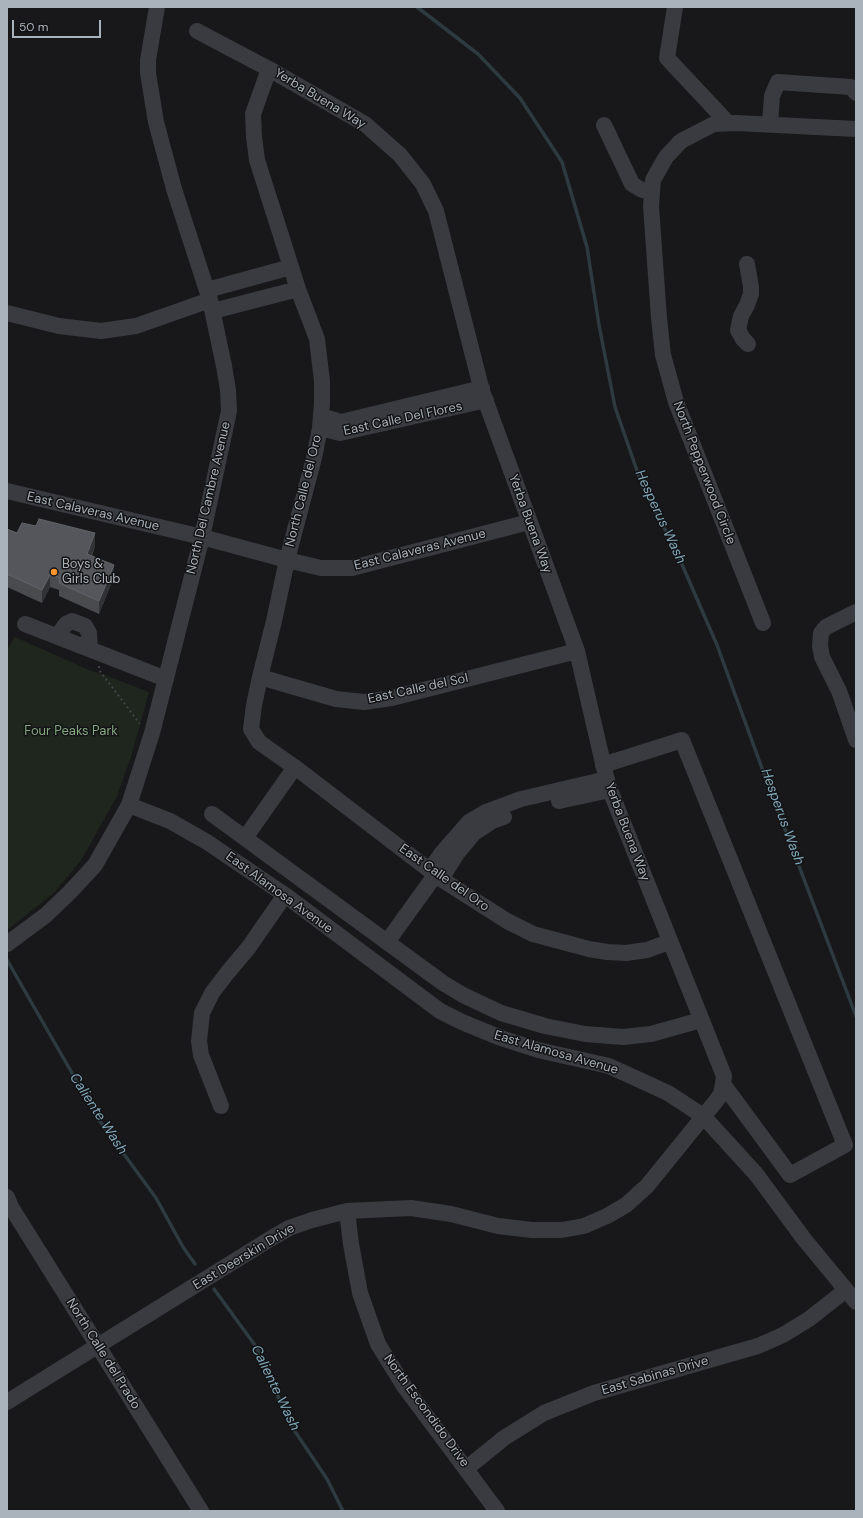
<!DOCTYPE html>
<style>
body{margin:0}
#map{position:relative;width:863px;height:1518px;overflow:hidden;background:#18181a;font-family:"DM Sans",sans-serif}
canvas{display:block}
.frame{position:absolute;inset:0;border:8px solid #aab2bb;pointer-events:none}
.scale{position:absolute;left:12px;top:20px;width:89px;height:18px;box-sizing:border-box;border:2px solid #aab2bb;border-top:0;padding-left:5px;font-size:12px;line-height:14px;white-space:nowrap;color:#aab2bb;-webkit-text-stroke:3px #131315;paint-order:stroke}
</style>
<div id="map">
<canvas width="863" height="1518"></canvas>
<div class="frame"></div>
<div class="scale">50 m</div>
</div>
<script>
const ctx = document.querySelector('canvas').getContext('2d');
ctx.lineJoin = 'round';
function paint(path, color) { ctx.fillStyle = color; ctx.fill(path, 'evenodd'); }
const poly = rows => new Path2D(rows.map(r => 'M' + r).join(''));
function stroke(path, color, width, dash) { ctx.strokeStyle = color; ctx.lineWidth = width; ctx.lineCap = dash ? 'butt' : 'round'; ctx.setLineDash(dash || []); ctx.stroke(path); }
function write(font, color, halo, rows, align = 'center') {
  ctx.font = font + ' "DM Sans",sans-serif'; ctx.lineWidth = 3; ctx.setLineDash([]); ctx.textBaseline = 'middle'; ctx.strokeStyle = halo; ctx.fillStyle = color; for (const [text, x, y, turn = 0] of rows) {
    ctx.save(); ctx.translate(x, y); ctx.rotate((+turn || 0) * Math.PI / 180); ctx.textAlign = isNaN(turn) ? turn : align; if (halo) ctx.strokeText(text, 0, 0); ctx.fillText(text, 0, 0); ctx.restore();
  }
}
paint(poly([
 [15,637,89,670,102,674,149,692,131,757,117,796,82,859,54,893,7,930,7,649]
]), '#1e261e');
stroke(poly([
 [417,7,478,54,520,98,562,162,587,247,599,325,615,407,643,488,674,546,717,645,767,782,856,1016],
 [7,960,99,1120,156,1198,183,1247,195,1264],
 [214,1289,257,1348,290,1424,327,1479,343,1511]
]), '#2d3a3f', 3.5);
stroke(poly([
 [99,666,99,670,140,724]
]), '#3f4247', 2, [2, 3]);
stroke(poly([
 [675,7,667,58,728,123],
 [269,69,253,114,254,137,257,160,298,289,317,339,322,381,322,403,320,428,314,458,287,560,274,621,260,677,254,705,251,729,259,742,300,771,441,879,507,921,533,934,589,949,607,952,626,953,647,950,669,942],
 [770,124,772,96,778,82,851,87,856,93],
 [604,125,632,184,642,190,652,192],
 [747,264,751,287,751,294,747,305,741,316,738,330,743,339,748,344],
 [207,290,291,267],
 [213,311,298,289],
 [7,313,59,326,101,331,136,326,210,300],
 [321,416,341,422,482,388],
 [320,428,340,433,486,400],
 [7,491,202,537,287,560,321,568,352,568,529,522],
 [856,612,826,627,821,633,820,646,822,657,839,691,856,740],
 [763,623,676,402,663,355,659,318,651,206,653,180,666,157,681,141,714,124,736,123,856,129],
 [25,624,166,679],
 [57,636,66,624,72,621,85,626,89,633,90,649],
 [260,677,336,699,364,702,392,698,577,651],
 [603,765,682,740,845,1145,790,1175,723,1084],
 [559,801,610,790],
 [129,805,170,821,207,842,285,895,440,1011,462,1022,501,1038,538,1050,609,1066,668,1093,703,1116,756,1174,804,1239,856,1302],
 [212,814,443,983,463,995,501,1013,545,1026,585,1034,623,1037,651,1034,701,1020],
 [245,838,295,767],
 [430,870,441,854,469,822,486,812,521,799,607,779],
 [441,879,458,852,474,833,492,821,504,817],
 [387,942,436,874],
 [7,944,46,915,70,892,95,865,129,805,152,733,202,537,229,411,228,390,224,366,210,300,174,189,156,122,148,73,148,60,157,7],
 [221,1106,201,1055,199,1041,202,1013,212,993,228,972,249,947,285,895],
 [7,1197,11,1207,201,1511],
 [347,1211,351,1244,360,1293,378,1344,404,1386,497,1511],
 [7,1402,270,1239,289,1228,312,1220,347,1211,411,1208,451,1214,498,1226,532,1230,562,1230,584,1226,607,1216,626,1205,647,1186,716,1101,721,1094,723,1084,724,1076,608,785,577,651,482,391,436,211,423,184,400,155,365,124,269,69,197,31],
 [467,1468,504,1438,544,1413,594,1393,758,1346,783,1335,809,1319,846,1290]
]), '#393b40', 16);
paint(poly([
 [7,529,17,533,95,546,92,556,114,577,99,614,59,596,59,590,50,587,42,603,7,587]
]), '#494b4f');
paint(poly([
 [95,533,95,546,87,566,87,554],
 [114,565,114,577,99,614,99,601],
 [50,575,50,587,42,603,42,590]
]), '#313235');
const building = poly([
 [39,519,95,533,87,554,114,565,99,601,59,583,60,578,50,575,42,590,7,574,7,529,17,533,22,523,36,526,39,519]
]);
paint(building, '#54565b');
stroke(building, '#61646a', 1);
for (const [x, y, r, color] of [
 [54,572,4,"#fb962f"]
]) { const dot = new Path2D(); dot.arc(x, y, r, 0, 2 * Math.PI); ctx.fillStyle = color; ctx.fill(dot); stroke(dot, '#131315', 1.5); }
write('13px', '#aab2bb', '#131315', [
 ["Yerba Buena Way",320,99,31],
 ["East Calle Del Flores",403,419,-12],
 ["North Pepperwood Circle",704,473,69],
 ["North Calle del Oro",304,491,-76],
 ["North Del Cambre Avenue",209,498,-77],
 ["East Calaveras Avenue",93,512,13],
 ["Yerba Buena Way",530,524,70],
 ["East Calaveras Avenue",420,550,-14],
 ["East Calle del Sol",418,689,-12],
 ["Yerba Buena Way",627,832,69],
 ["East Calle del Oro",444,878,35],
 ["East Alamosa Avenue",279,893,36],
 ["East Alamosa Avenue",556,1053,16],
 ["East Deerskin Drive",244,1257,-31],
 ["North Calle del Prado",103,1354,58],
 ["East Sabinas Drive",655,1376,-16],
 ["North Escondido Drive",426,1411,54]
]);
write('13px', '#aab2bb', '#131315', [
 ["Boys &",62,565],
 ["Girls Club",62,580]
], 'left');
write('13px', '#84a780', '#131315', [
 ["Four Peaks Park",71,732]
]);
write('italic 14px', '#7fa6b7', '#131315', [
 ["Hesperus Wash",660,517,65],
 ["Hesperus Wash",782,817,70],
 ["Caliente Wash",98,1114,57],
 ["Caliente Wash",275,1388,64]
]);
</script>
